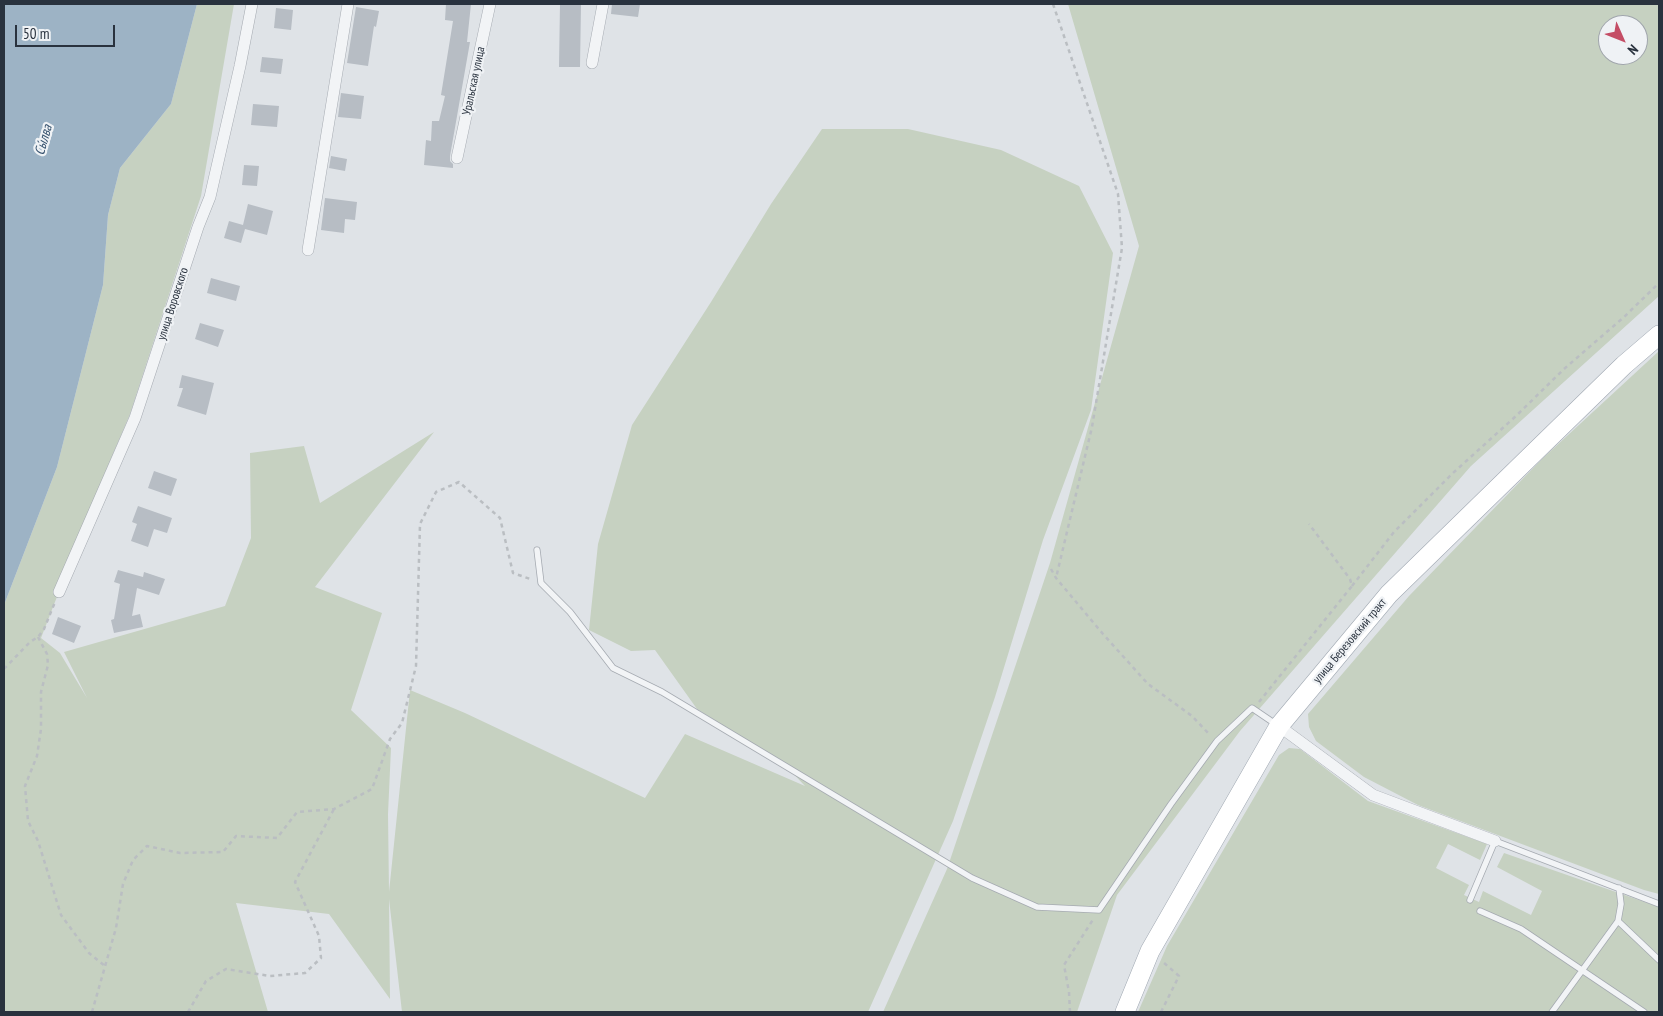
<!DOCTYPE html>
<meta charset="utf-8">
<style>
body{margin:0}
#map{position:relative;width:1663px;height:1016px;overflow:hidden;background:#dfe3e7;font-family:"PT Sans Narrow",sans-serif}
canvas{display:block}
.frame{position:absolute;inset:0;border:5px solid #29323e;pointer-events:none}
.north{position:absolute;left:1598px;top:15px;width:50px;height:50px;box-sizing:border-box;background:#eff2f5;border:1px solid #a0a5ac;border-radius:50%;rotate:134deg;font-size:14px;font-weight:700;line-height:20px;text-align:center;color:#29323e}
.north::after{content:'';display:block;margin:auto;width:18px;height:22px;background:#c44d65;clip-path:polygon(50% 0,100% 100%,50% 72%,0 100%)}
.scale{position:absolute;left:15px;top:25px;width:100px;height:22px;box-sizing:border-box;border:2px solid #29323e;border-top:0;padding-left:6px;font-size:15px;line-height:18px;white-space:nowrap;color:#29323e;-webkit-text-stroke:4px #eff2f5;paint-order:stroke}
</style>
<div id="map">
<canvas width="1663" height="1016"></canvas>
<div class="frame"></div>
<div class="north">N</div>
<div class="scale">50 m</div>
</div>
<script>
const ctx = document.querySelector('canvas').getContext('2d');
ctx.lineJoin = 'round';
function paint(path, color) { ctx.fillStyle = color; ctx.fill(path, 'evenodd'); }
const poly = rows => new Path2D(rows.map(r => 'M' + r).join(''));
function stroke(path, color, width, dash) { ctx.strokeStyle = color; ctx.lineWidth = width; ctx.lineCap = dash ? 'butt' : 'round'; ctx.setLineDash(dash || []); ctx.stroke(path); }
function write(font, color, halo, rows, align = 'center') {
  ctx.font = font + ' "PT Sans Narrow",sans-serif'; ctx.lineWidth = 4.5; ctx.setLineDash([]); ctx.textBaseline = 'middle'; ctx.strokeStyle = halo; ctx.fillStyle = color; for (const [text, x, y, turn = 0] of rows) {
    ctx.save(); ctx.translate(x, y); ctx.rotate((+turn || 0) * Math.PI / 180); ctx.textAlign = isNaN(turn) ? turn : align; if (halo) ctx.strokeText(text, 0, 0); ctx.fillText(text, 0, 0); ctx.restore();
  }
}
paint(poly([
 [197,4,234,4,201,196,130,414,105,473,41,638,60,653,87,698,64,652,225,606,251,538,250,453,304,446,320,503,434,432,315,587,382,613,351,710,391,748,388,814,389,892,410,690,465,713,645,798,685,734,805,786,786,766,697,709,655,650,631,651,589,630,598,544,632,425,711,302,771,204,822,129,908,129,1001,150,1079,186,1113,253,1091,410,1043,540,995,697,953,821,868,1012,402,1012,389,899,390,999,329,914,236,903,268,1012,4,1012,4,605,57,467,103,285,108,215,120,168,171,104],
 [1068,4,1659,4,1659,296,1471,466,1240,731,1117,895,1077,1012,883,1012,947,869,1050,563,1139,246],
 [1608,25,1638,25,1638,55,1608,55],
 [1659,351,1659,894,1644,890,1418,805,1364,777,1316,741,1309,727,1308,714,1409,596,1542,459],
 [1289,748,1300,749,1368,801,1487,844,1480,860,1448,844,1436,868,1469,885,1464,895,1479,902,1483,891,1531,915,1542,891,1497,867,1504,853,1659,907,1659,1012,1138,1012,1167,946,1279,755]
]), '#c6d1c1');
paint(poly([
 [4,4,197,4,171,104,120,168,108,215,103,285,57,467,4,605]
]), '#9db3c5');
paint(poly([
 [446,4,471,4,467,42,470,42,450,156,450,161,453,164,453,168,424,165,426,140,431,141,432,121,439,121,445,96,441,95,453,21,445,20],
 [560,4,581,4,580,67,559,67],
 [612,4,640,4,638,17,611,14],
 [356,7,379,11,376,27,374,26,368,66,347,63],
 [276,8,293,10,291,30,274,28],
 [262,57,283,59,281,74,260,72],
 [341,93,364,96,361,119,338,117],
 [253,104,279,106,277,127,251,125],
 [331,156,347,159,345,171,329,168],
 [244,165,259,166,257,186,242,185],
 [325,198,357,202,355,220,345,219,344,233,321,230],
 [248,204,273,211,267,235,245,229,241,243,224,238,229,221,243,225],
 [211,278,240,286,236,301,207,293],
 [200,323,224,330,218,347,195,339],
 [182,375,214,383,206,415,177,406,183,388,179,388],
 [154,471,177,479,171,496,148,488],
 [138,506,172,518,167,533,154,529,148,547,131,541,137,524,132,522],
 [118,570,143,577,144,572,165,579,159,595,137,588,132,616,140,614,143,627,114,633,111,620,114,619,120,584,114,582],
 [58,617,81,626,74,643,52,634]
]), '#b7bdc4');
const service = poly([
 [537,550,541,583,570,612,613,668,662,692,972,878,1037,907,1099,910,1171,804,1217,741,1252,708,1277,725],
 [1470,900,1495,841,1659,904],
 [1480,911,1521,929,1644,1012],
 [1618,921,1659,960],
 [1552,1012,1618,921,1621,904,1619,888]
]);
const minor = poly([
 [592,63,603,4],
 [457,158,490,4],
 [308,250,348,4],
 [59,592,135,418,198,227,210,197,240,66,252,4],
 [1279,726,1373,795,1495,841]
]);
const primary = poly([
 [1125,1012,1150,951,1279,726,1389,594,1624,365,1659,335]
]);
stroke(service, '#a5aab1', 7);
stroke(minor, '#a5aab1', 12);
stroke(primary, '#a0a8b2', 20);
stroke(poly([
 [1053,4,1118,194,1122,248,1092,427,1056,578],
 [1051,569,1056,578,1103,634,1148,684,1192,716,1210,735],
 [1352,586,1394,532,1453,473,1516,416,1564,369,1624,317,1659,283],
 [38,637,47,654,48,665,41,692,41,729,37,756,25,786,28,821,38,841,61,915,89,953,105,966],
 [4,669,30,642,38,637,44,629,55,602],
 [1259,702,1352,586,1350,579,1309,524],
 [92,1012,116,928,123,884,133,860,147,846,180,853,223,852,236,836,277,838,297,812,334,809,372,789,390,739,402,723,416,666,420,524,436,492,459,482,500,518,513,573,533,580],
 [188,1012,206,981,226,969,270,976,305,973,321,958,319,936,295,882,334,809],
 [1070,1012,1069,992,1064,965,1094,918],
 [1161,1012,1179,976,1163,962]
]), '#babec2', 2.5, [4, 4]);
stroke(service, '#f2f4f6', 5.5);
stroke(minor, '#f2f4f6', 11);
stroke(primary, '#fff', 19);
write('12px', '#29323e', '#eff2f5', [
 ["Уральская улица",474,81,-78],
 ["улица Воровского",173,304,-72],
 ["улица Березовский тракт",1350,641,-50]
]);
write('italic 14px', '#36526e', '#eff2f5', [
 ["Сы́лва",44,140,-74]
]);
</script>
